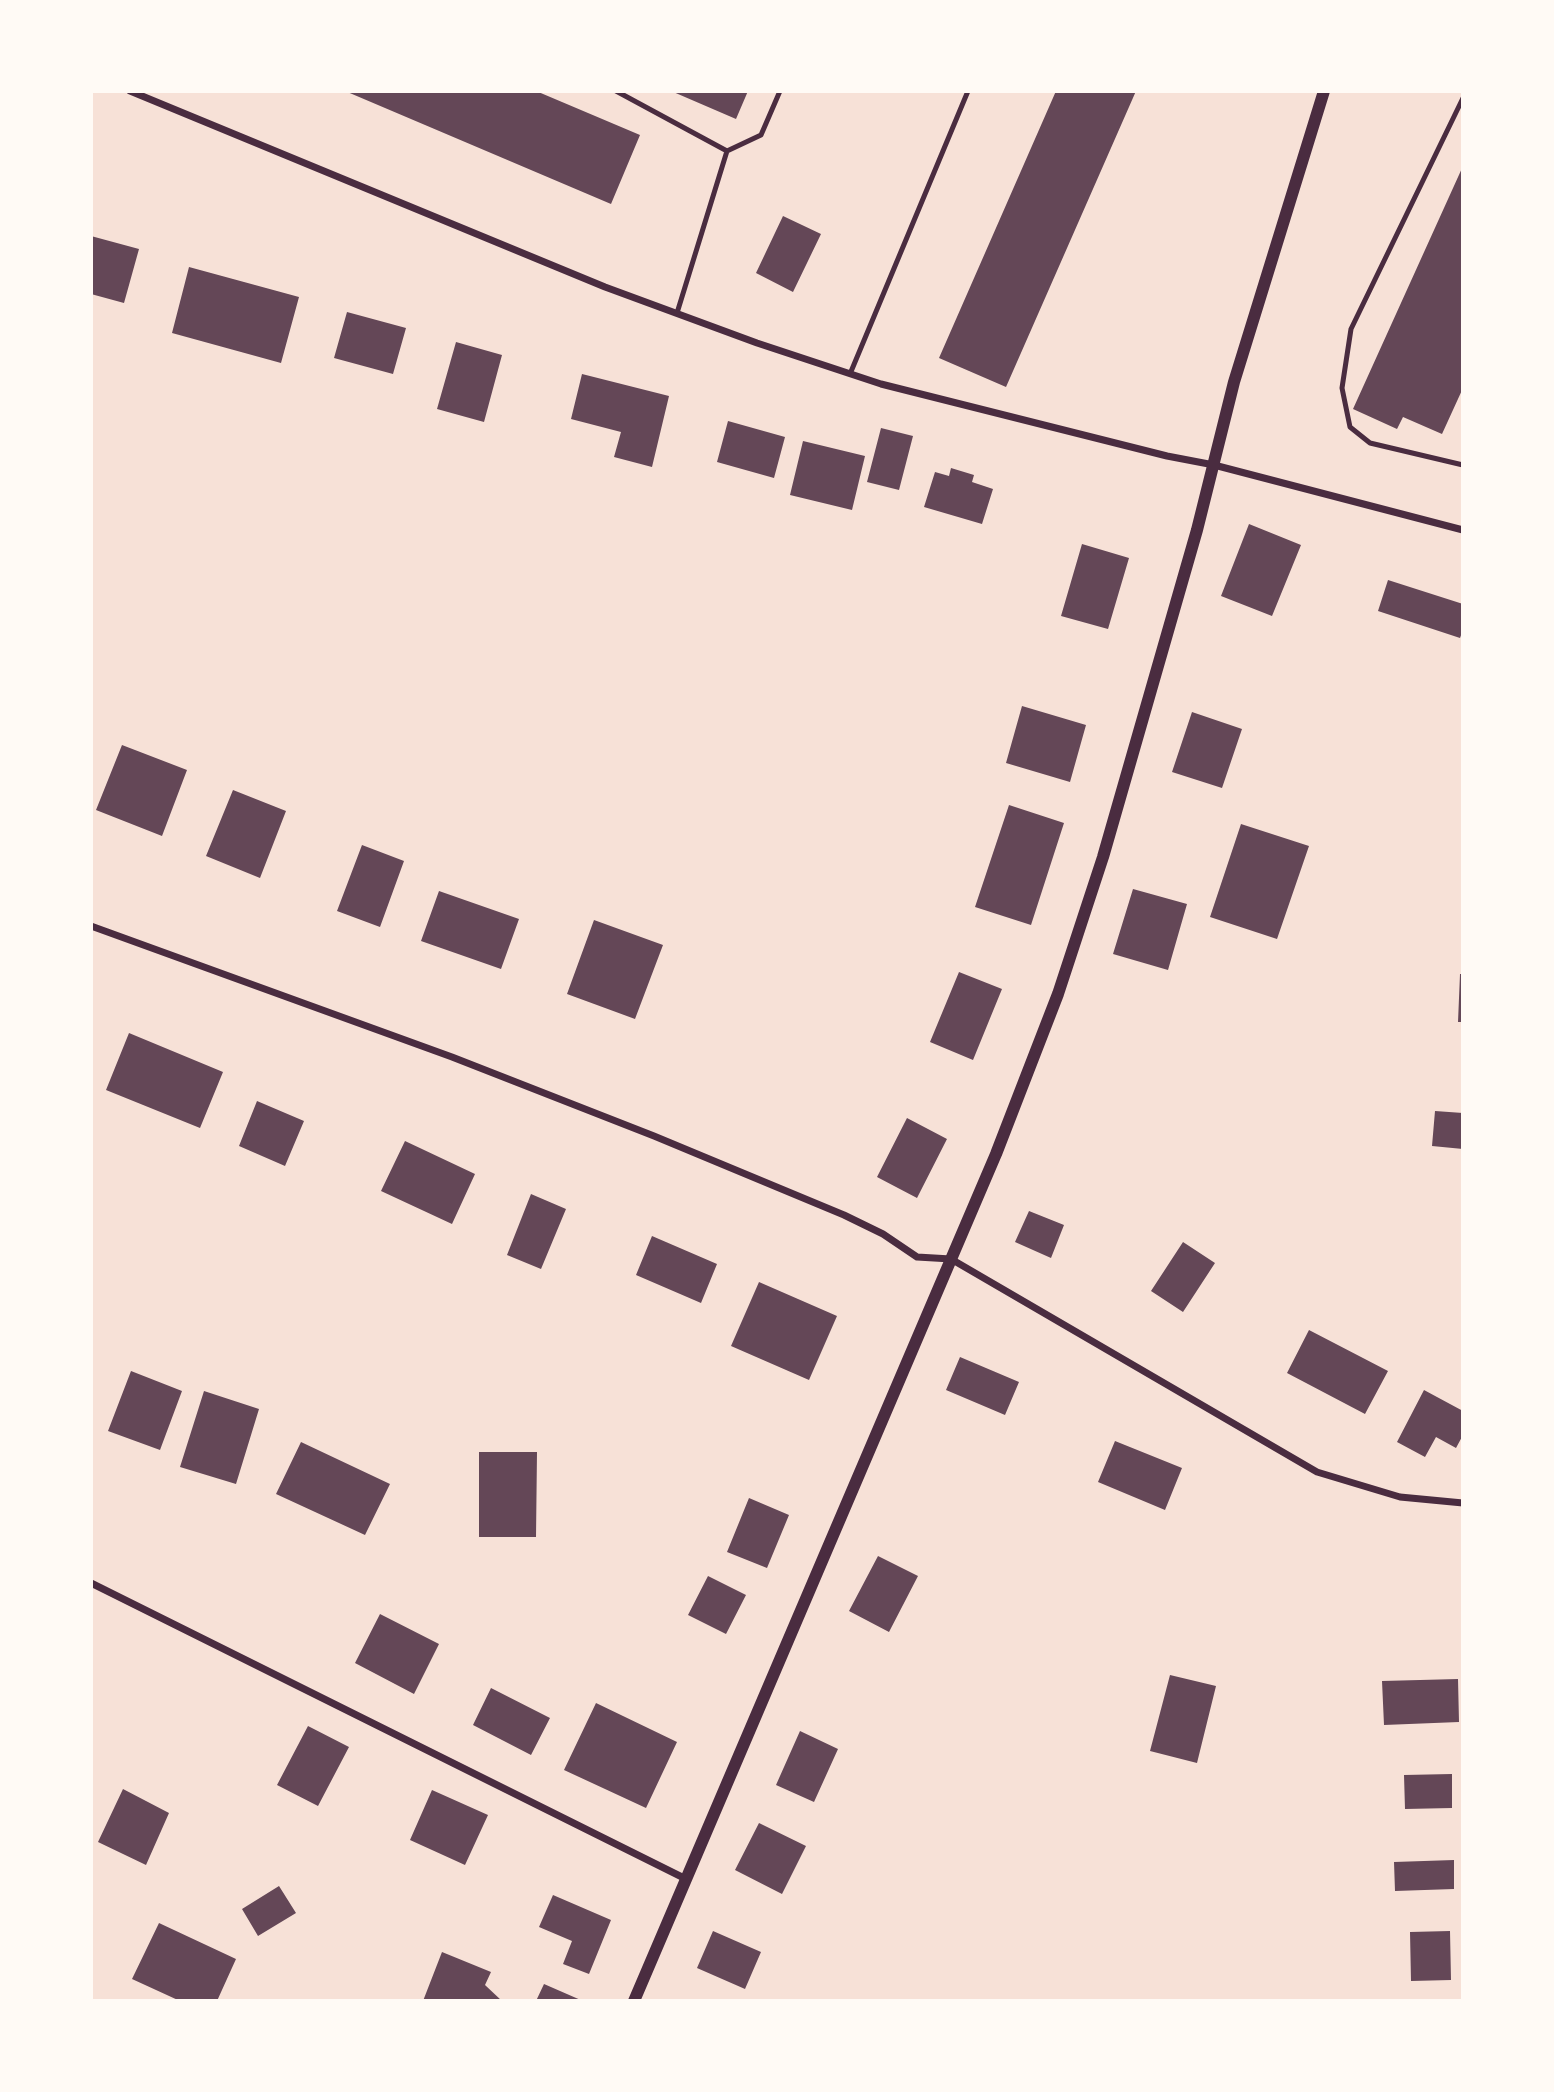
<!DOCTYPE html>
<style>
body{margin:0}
#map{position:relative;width:1554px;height:2092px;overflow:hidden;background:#f7e1d7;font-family:Manrope,sans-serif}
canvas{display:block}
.frame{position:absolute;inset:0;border:93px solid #fffaf5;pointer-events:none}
</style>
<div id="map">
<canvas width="1554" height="2092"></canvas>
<div class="frame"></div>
</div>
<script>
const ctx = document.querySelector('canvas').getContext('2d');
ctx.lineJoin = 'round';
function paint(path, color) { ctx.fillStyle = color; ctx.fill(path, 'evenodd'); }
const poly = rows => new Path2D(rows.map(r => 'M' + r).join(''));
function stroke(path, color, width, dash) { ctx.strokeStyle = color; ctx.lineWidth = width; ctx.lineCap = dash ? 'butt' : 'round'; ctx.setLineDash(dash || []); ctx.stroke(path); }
paint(poly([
 [345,91,536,91,640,135,611,204],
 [671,91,748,91,736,119],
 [1056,91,1136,91,1006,387,939,358],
 [1463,166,1463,388,1442,434,1403,417,1397,429,1353,409],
 [783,216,821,234,793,292,756,273],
 [91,236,139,249,124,303,91,294],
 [189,267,299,297,281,363,172,333],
 [347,312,406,328,393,374,334,358],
 [456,342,502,355,484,422,437,409],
 [582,374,669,396,652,467,614,457,621,432,571,419],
 [728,421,785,437,774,478,717,462],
 [881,428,913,436,899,490,867,482],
 [803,441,865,456,852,510,790,495],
 [951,468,974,475,972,482,993,489,982,524,924,507,935,472,949,476],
 [1249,524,1301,545,1272,616,1221,596],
 [1082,544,1129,558,1108,629,1061,616],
 [1388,580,1463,604,1463,630,1460,638,1378,611],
 [1022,706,1086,725,1070,782,1006,763],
 [1192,712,1242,729,1222,788,1172,772],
 [122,745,187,770,162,836,96,810],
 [233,790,286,811,260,878,206,856],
 [1009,805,1064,823,1031,925,975,907],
 [1241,824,1309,846,1277,939,1210,917],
 [362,845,404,861,380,927,337,911],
 [1133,889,1187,904,1168,970,1113,954],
 [439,891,519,919,501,969,421,941],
 [594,920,663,945,635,1019,567,994],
 [959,972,1002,989,973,1060,930,1042],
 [1460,974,1463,974,1463,1022,1458,1022],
 [129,1033,223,1072,200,1128,106,1090],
 [257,1101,304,1121,285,1166,239,1146],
 [1435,1111,1463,1113,1463,1149,1432,1146],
 [907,1118,947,1139,917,1198,877,1177],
 [405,1141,475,1174,452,1224,381,1191],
 [531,1194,566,1209,541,1269,507,1255],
 [1029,1211,1064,1225,1051,1258,1015,1242],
 [652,1236,717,1264,701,1303,636,1275],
 [1183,1242,1215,1263,1183,1312,1151,1291],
 [759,1282,837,1316,809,1380,731,1346],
 [1309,1330,1388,1371,1365,1414,1287,1373],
 [960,1357,1019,1382,1005,1415,946,1390],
 [131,1371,182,1391,160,1450,108,1431],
 [1424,1390,1463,1411,1463,1435,1456,1448,1436,1437,1425,1457,1397,1442],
 [204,1391,259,1409,236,1484,180,1467],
 [1115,1441,1182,1468,1165,1510,1098,1482],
 [301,1442,390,1484,365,1535,276,1494],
 [479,1452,537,1452,536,1537,479,1537],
 [749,1498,789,1515,767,1568,727,1552],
 [878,1556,918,1576,889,1632,849,1611],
 [708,1576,746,1595,726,1634,688,1615],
 [380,1614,439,1644,414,1694,355,1663],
 [1170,1675,1216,1686,1197,1763,1150,1751],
 [1458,1679,1459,1722,1384,1725,1382,1681],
 [491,1688,550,1718,531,1755,473,1725],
 [596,1703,677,1742,646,1808,564,1770],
 [308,1726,349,1747,318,1806,277,1785],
 [800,1731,838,1749,814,1802,776,1785],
 [1452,1774,1452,1808,1405,1809,1404,1775],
 [123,1789,169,1813,146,1865,98,1842],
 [432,1790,488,1815,465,1865,410,1840],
 [759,1823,806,1846,782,1894,735,1870],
 [1454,1860,1454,1889,1395,1891,1394,1862],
 [279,1886,296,1913,258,1936,242,1909],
 [553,1895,611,1920,589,1974,563,1964,572,1941,539,1927],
 [159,1923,236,1959,217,2001,180,2001,132,1979],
 [713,1931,761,1952,745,1989,697,1968],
 [1450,1931,1451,1980,1411,1981,1410,1932],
 [442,1952,491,1972,485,1985,502,2001,423,2001],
 [544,1984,583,2001,536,2001]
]), '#644757');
stroke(poly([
 [616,91,727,151],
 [1463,98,1351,329,1342,388,1350,427,1370,443,1463,465],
 [677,313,727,151,761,135,780,91],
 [850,374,968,91]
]), '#4a2c40', 5);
stroke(poly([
 [130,91,605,287,757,343,881,384,1167,456,1214,465,1463,530],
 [91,926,452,1057,654,1136,844,1215,883,1234,917,1257,951,1259,1317,1472,1400,1497,1463,1503],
 [91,1583,686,1879]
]), '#4a2c40', 7);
stroke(poly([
 [634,2001,996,1154,1058,994,1103,857,1197,530,1234,382,1324,91]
]), '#4a2c40', 12);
</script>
